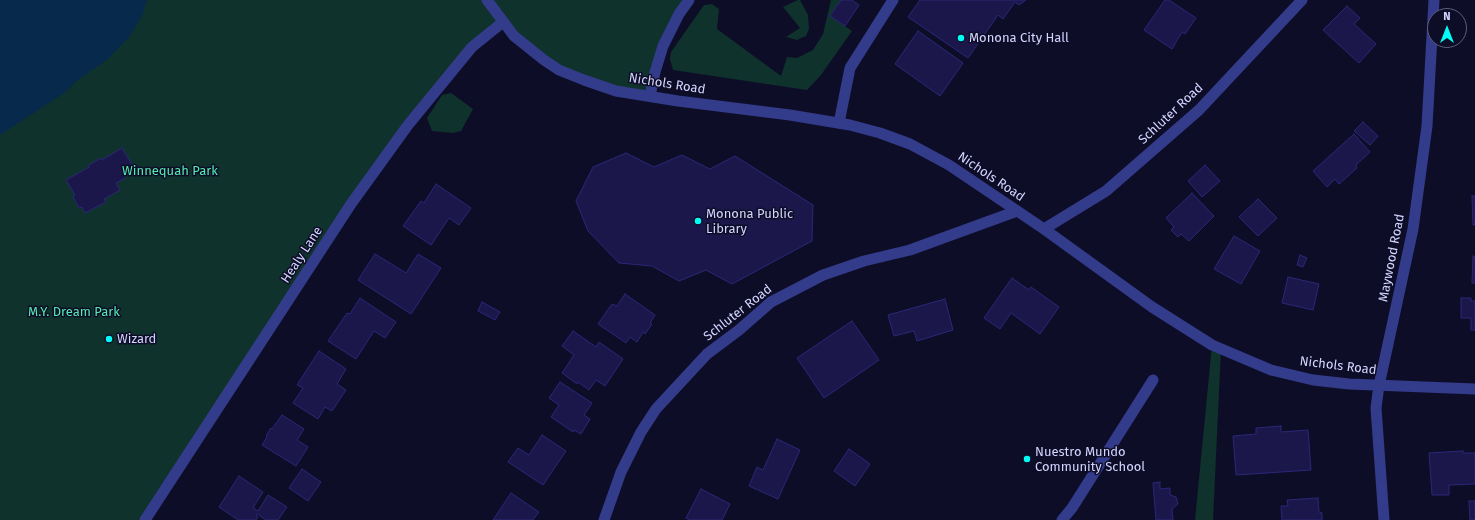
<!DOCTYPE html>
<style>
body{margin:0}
#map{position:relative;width:1475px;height:520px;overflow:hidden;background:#0e0d27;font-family:"Fira Sans",sans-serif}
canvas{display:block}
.north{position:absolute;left:1427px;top:8px;width:40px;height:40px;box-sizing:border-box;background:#0e0d27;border:1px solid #5d5d7d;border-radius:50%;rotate:0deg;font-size:11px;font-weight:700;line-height:16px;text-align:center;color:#d3d4ff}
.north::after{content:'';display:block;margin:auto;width:14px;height:18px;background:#00fef7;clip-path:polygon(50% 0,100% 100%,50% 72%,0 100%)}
</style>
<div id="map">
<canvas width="1475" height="520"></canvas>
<div class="north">N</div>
</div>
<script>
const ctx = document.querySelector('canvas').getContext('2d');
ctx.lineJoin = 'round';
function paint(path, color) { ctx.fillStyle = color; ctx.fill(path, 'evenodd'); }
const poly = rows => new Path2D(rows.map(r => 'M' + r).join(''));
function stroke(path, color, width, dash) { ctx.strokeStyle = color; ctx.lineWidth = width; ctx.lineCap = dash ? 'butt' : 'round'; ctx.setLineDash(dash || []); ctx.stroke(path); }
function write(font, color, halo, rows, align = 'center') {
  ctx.font = font + ' "Fira Sans",sans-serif'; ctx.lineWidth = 3; ctx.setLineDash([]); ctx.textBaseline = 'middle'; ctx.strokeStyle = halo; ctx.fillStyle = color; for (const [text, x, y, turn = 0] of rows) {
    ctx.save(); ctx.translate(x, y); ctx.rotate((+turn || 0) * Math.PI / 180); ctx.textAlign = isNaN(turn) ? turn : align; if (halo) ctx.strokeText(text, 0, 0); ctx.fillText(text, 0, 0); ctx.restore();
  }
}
paint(poly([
 [0,0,689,0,679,14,650,96,559,70,504,22,477,43,408,125,145,520,0,520],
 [798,0,800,0,808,15,809,29,806,36,797,40,786,37,800,28,783,7],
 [831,0,841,0,830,16,852,31,821,75,807,90,673,70,670,59,671,52,704,5,712,4,719,9,717,29,781,76,787,57,797,58,813,50,823,34],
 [451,93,473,109,461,131,453,133,432,131,427,118,442,95],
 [1212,345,1221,349,1213,520,1195,520]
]), '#0f322c');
paint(poly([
 [0,0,147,0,142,16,129,37,108,59,79,79,64,93,0,135]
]), '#07294c');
const building = poly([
 [841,0,852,0,859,5,845,26,830,16,841,0],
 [920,0,1026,0,1019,5,1015,2,1003,19,998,15,968,58,908,17,920,0],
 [1165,0,1169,0,1196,18,1185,34,1182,32,1172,49,1144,30,1165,0],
 [1347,6,1360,18,1354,24,1376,44,1359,63,1323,30,1347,6],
 [918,31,963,63,940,96,895,64,918,31],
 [1363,122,1378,136,1370,145,1354,131,1363,122],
 [1354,134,1370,152,1356,165,1357,168,1339,184,1335,179,1327,187,1313,171,1354,134],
 [122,148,132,165,122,171,126,178,116,183,120,190,104,199,106,202,85,213,82,207,79,208,73,197,75,195,66,180,89,167,89,165,101,158,102,160,122,148],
 [626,153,654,167,682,155,710,169,735,156,813,205,812,241,732,284,706,270,679,281,652,266,619,263,588,231,576,201,593,167,626,153],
 [1205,165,1220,181,1202,197,1188,181,1205,165],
 [436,184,471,208,459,225,449,218,431,245,403,226,421,201,424,203,436,184],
 [1192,193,1214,216,1189,241,1181,234,1178,237,1171,230,1174,227,1166,218,1192,193],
 [1472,196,1475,196,1475,225,1473,225,1472,196],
 [1258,199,1277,218,1258,236,1239,217,1258,199],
 [1234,236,1260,251,1241,284,1214,269,1234,236],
 [375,254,406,273,418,254,441,268,411,314,358,280,375,254],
 [1300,255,1307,258,1303,267,1297,265,1300,255],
 [1473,256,1475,257,1475,283,1472,283,1473,256],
 [1288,277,1319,284,1313,310,1282,303,1288,277],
 [1012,278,1029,290,1031,287,1059,307,1040,334,1011,313,1000,329,984,318,1012,278],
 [625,294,655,315,650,323,652,324,645,334,643,332,637,342,630,337,626,343,598,324,612,304,617,306,625,294],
 [360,298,396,322,385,338,374,331,356,359,328,341,347,313,350,314,360,298],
 [1461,298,1471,298,1471,301,1475,301,1475,330,1471,330,1471,318,1461,318,1461,298],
 [945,299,953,330,917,341,914,331,894,336,888,315,945,299],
 [482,302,500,312,495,320,478,311,482,302],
 [852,321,879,360,824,398,797,358,852,321],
 [573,331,596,347,599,342,623,359,605,386,596,380,589,390,578,382,577,384,562,373,574,355,562,346,573,331],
 [319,351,346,369,337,384,346,390,332,411,325,407,318,419,293,403,303,388,297,385,319,351],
 [560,382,592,403,584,415,590,419,581,434,574,430,573,432,551,417,559,405,549,398,560,382],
 [282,415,304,429,297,440,308,447,296,466,262,445,267,437,266,436,271,428,272,429,282,415],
 [1281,426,1281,432,1308,430,1311,470,1236,475,1233,436,1256,434,1256,428,1281,426],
 [542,435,566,451,543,485,508,462,518,448,529,455,542,435],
 [777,439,800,450,778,499,749,486,757,467,763,470,777,439],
 [849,449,870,464,855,486,834,471,849,449],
 [1463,451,1463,453,1475,453,1475,484,1449,485,1449,495,1432,495,1429,453,1463,451],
 [302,469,321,482,308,501,289,488,302,469],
 [239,476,263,492,253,508,255,509,258,511,268,495,287,507,278,520,266,520,257,514,256,516,258,517,256,520,238,520,219,507,239,476],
 [1160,482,1160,489,1170,488,1170,495,1176,497,1178,504,1172,509,1173,520,1156,520,1153,483,1160,482],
 [701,489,730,504,722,520,690,520,686,518,701,489],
 [511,493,539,512,533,520,493,520,511,493],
 [1318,498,1319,512,1322,513,1322,520,1282,520,1281,506,1288,506,1287,500,1318,498],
 [1469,501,1475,501,1475,520,1470,520,1469,501]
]);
paint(building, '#1b174a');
stroke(building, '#2c2779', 1);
stroke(poly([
 [650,96,655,72,663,46,679,14,689,0],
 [839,123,850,68,893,0],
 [1062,520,1072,508,1153,380]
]), '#333b8b', 11);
stroke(poly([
 [1044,229,1106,191,1199,110,1302,0],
 [145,520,351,204,408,125,472,47,503,22],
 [604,520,621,472,641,432,656,409,707,354,739,330,771,302,823,275,864,261,910,250,1017,211],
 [1384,520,1376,408,1379,385,1385,358,1413,229,1427,126,1434,0]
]), '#333b8b', 11);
stroke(poly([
 [487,0,514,36,544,60,559,70,584,80,616,91,678,101,790,115,850,125,880,133,910,144,949,165,1044,229,1152,307,1212,345,1271,370,1313,380,1349,384,1475,389]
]), '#333b8b', 11);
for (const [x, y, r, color] of [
 [961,38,4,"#00fef7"],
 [698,221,4,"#00fef7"],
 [109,339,4,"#00fef7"],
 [1027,459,4,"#00fef7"]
]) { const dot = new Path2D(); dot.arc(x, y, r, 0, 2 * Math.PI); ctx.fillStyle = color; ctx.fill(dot); stroke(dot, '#0e0d27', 1.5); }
write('13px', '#d3d4ff', '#0e0d27', [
 ["Monona City Hall",969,38],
 ["Monona Public",706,214],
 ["Library",706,229],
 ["Wizard",117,339],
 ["Nuestro Mundo",1035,452],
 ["Community School",1035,467]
], 'left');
write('13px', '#d3d4ff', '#0e0d27', [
 ["Nichols Road",667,84,9],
 ["Schluter Road",1171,114,-43],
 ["Nichols Road",991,177,34],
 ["Healy Lane",302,255,-57],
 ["Maywood Road",1392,258,-79],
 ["Schluter Road",738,313,-38],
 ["Nichols Road",1338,366,7]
]);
write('13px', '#53ebb1', '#0e0d27', [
 ["Winnequah Park",170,171],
 ["M.Y. Dream Park",74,312]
]);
</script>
